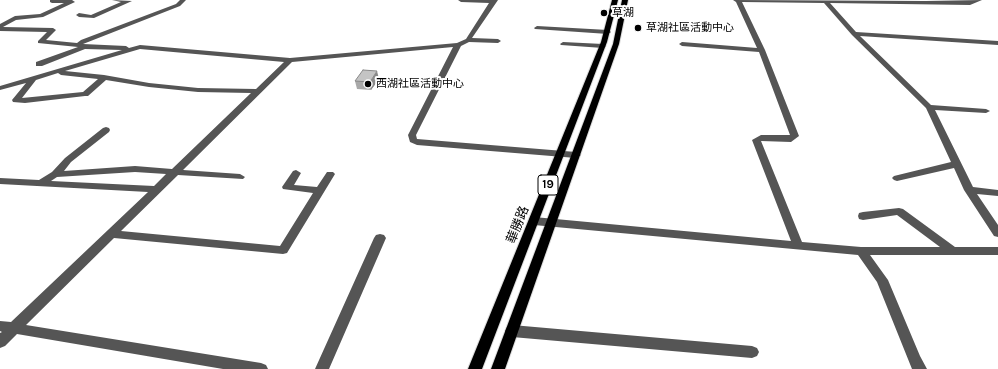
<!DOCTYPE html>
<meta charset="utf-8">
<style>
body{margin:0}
canvas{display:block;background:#fff}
</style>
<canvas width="998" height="369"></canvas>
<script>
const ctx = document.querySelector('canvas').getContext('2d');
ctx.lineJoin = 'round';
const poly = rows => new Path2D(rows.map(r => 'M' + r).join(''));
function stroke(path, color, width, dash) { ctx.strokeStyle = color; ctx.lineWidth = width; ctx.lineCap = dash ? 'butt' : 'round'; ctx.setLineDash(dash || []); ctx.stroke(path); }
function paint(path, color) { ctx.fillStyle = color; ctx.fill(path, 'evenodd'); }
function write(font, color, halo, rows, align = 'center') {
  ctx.font = font + ' Karla,"Noto Sans TC",sans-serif'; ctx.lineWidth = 4; ctx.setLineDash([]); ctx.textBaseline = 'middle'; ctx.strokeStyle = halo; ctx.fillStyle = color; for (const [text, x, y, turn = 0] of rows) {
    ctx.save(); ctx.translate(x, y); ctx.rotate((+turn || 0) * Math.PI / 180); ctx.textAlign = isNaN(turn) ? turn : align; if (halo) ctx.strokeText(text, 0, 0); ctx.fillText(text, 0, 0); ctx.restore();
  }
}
const major = poly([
 [612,0,618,0,607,42,482,369,468,369,601,42,612,0],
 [622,0,628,0,619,44,505,369,491,369,613,44,622,0]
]);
stroke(major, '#dbdbdb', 2);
paint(poly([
 [50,0,72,0,75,2,43,17,16,20,3,27,53,28,56,30,46,40,77,43,81,40,176,4,180,0,186,0,180,6,83,44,126,46,129,48,140,45,290,58,457,43,466,39,489,3,461,2,458,0,498,0,472,38,498,39,501,41,498,43,469,42,461,46,416,135,417,139,576,152,581,155,576,158,417,145,410,142,408,135,453,47,292,62,183,170,240,174,245,177,243,179,178,175,121,231,280,246,313,193,283,189,282,187,293,171,296,170,301,173,294,185,317,187,327,172,333,172,335,174,287,253,283,254,114,238,26,325,261,363,266,365,268,369,223,369,17,334,5,346,0,348,0,333,2,332,0,331,0,321,11,322,148,192,0,184,0,178,39,180,52,172,65,158,103,128,106,127,109,128,110,130,109,132,71,162,64,171,135,166,172,169,251,93,198,92,149,87,106,80,88,96,85,96,25,103,13,102,12,100,26,83,0,90,0,86,122,50,85,49,42,66,36,66,36,62,78,47,38,43,38,41,47,32,0,31,0,24,15,16,40,14,64,3,52,3,50,2,50,0],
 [140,49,284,62,256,89,198,88,149,83,104,75,65,71,140,49],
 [58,73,61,75,98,79,83,92,22,98,36,80,58,73],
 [135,172,166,174,154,186,51,181,57,177,135,172],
 [112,0,132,1,94,18,79,17,76,15,79,13,91,15,121,2,112,0],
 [733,0,926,1,982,0,970,5,830,3,856,32,998,41,998,45,860,36,931,105,986,109,990,111,986,113,935,110,973,187,998,190,998,196,977,194,998,225,998,237,994,236,964,190,954,168,897,181,894,180,892,178,894,176,951,162,926,108,852,35,824,3,742,2,765,50,799,136,791,142,761,141,802,242,861,247,940,247,897,215,863,220,859,219,858,216,859,213,863,212,899,208,903,209,955,247,998,247,998,255,870,255,888,280,920,356,927,369,912,369,877,282,858,255,534,225,530,224,529,221,530,218,534,217,791,241,752,140,761,135,790,135,759,52,682,46,679,44,682,42,757,48,736,2,733,0],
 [537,26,608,30,611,32,608,34,535,29,534,28,537,26],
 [563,42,603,44,606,46,603,48,561,45,560,44,563,42],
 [380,234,384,235,386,238,329,369,315,369,374,238,376,235,380,234],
 [512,325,752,346,757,348,759,352,757,356,752,358,512,337,507,335,505,331,507,327,512,325]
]), '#555');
paint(major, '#000');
paint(poly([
 [379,79,371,90,357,89,355,81]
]), '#a9a9a9');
paint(poly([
 [377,71,379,79,371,90,370,82]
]), '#898989');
const building = poly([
 [363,70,377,71,370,82,355,81,363,70]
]);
paint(building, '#c4c4c4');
stroke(building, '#898989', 1);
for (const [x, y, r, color] of [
 [604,13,4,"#000"],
 [638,28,4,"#000"],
 [368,84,4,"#000"]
]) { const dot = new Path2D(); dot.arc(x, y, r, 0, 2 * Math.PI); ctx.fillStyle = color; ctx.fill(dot); stroke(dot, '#fff', 1.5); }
write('11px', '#000', '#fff', [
 ["草湖",612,13],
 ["草湖社區活動中心",646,28],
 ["西湖社區活動中心",376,84]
], 'left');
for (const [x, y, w] of [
 [548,185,20]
]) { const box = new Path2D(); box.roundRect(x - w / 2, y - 10, w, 20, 3); ctx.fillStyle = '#fff'; ctx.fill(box); stroke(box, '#000', 1); }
write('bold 12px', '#000', null, [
 ["19",548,185]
]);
write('13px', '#000', '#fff', [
 ["華勝路",518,225,-68]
]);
</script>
